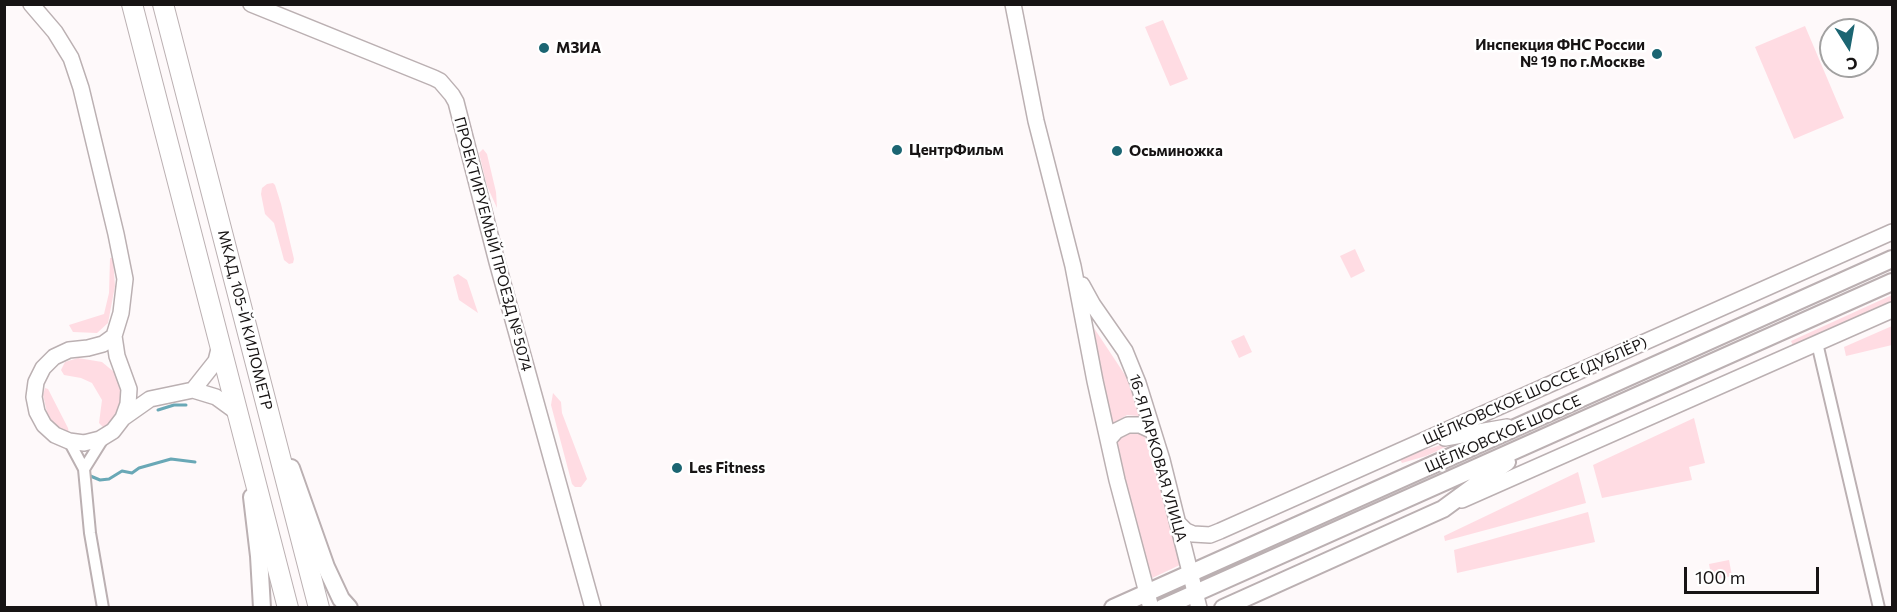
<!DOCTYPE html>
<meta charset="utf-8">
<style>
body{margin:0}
#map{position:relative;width:1897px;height:612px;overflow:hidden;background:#fef9fa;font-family:Commissioner,sans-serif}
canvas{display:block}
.frame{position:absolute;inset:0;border:6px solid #171414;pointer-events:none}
.north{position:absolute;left:1819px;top:18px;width:60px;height:60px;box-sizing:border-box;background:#fff;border:2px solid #a2a1a1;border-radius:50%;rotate:169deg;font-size:16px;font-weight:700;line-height:24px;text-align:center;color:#171414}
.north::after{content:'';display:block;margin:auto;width:21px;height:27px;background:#1b6572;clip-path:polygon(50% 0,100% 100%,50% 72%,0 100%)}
.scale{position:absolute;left:1684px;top:567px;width:135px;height:27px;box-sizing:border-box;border:3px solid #171414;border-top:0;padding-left:8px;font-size:18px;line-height:21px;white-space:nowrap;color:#171414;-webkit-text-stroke:4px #fff;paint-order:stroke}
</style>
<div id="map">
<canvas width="1897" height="612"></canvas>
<div class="frame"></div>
<div class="north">С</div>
<div class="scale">100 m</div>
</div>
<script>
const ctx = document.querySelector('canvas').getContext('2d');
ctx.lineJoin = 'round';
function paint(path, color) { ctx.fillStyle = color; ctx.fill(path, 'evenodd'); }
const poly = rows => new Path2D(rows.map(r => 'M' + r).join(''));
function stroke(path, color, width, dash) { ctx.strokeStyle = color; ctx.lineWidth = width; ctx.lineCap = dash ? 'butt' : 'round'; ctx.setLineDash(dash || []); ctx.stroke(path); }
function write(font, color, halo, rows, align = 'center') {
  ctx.font = font + ' Commissioner,sans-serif'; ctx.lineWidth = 5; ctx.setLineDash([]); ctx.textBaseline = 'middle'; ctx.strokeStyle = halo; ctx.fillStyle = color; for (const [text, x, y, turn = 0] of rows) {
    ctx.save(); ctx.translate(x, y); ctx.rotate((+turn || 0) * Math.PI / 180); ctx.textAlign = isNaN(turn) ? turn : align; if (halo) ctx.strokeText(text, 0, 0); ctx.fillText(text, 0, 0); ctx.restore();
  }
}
paint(poly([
 [1163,20,1188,79,1170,86,1145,27],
 [1805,26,1844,118,1794,139,1755,47],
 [483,149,487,154,496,192,497,208,487,186,479,153],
 [273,183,275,185,281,204,294,259,293,263,289,264,284,260,274,223,265,214,261,194,262,188,267,184],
 [1355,249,1365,271,1351,278,1340,256],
 [110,258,113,258,115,286,108,323,97,333,73,332,69,325,104,314,109,293],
 [458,274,467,280,478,313,459,300,453,277],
 [1892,295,1892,304,1794,348,1791,341],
 [1892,326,1892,345,1846,356,1844,347],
 [1094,328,1127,378,1144,419,1138,416,1127,415,1110,425],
 [1244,335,1252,352,1239,358,1231,341],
 [78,358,102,362,114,372,121,384,123,405,113,424,104,428,99,423,102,400,92,383,81,378,64,375,61,370,65,362],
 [45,388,48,389,68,428,69,433,61,431,48,417,43,395],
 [553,393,561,402,562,413,587,479,581,487,575,487,572,484,551,405],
 [1694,418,1705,463,1689,467,1692,480,1602,498,1593,465],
 [1136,431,1144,434,1172,525,1182,564,1150,579,1116,445,1121,437,1128,432],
 [1447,443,1448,445,1446,447,1426,456,1402,463,1399,458],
 [1578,472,1586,503,1445,541,1444,536],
 [1588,512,1595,542,1457,573,1454,550],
 [1729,560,1732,576,1712,580,1709,564]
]), '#ffdce3');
stroke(poly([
 [158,410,174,405,186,405],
 [88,475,100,480,109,479,122,471,132,473,139,468,171,459,195,462]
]), '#69a8b6', 3);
const street = poly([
 [1817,343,1879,608],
 [69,441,84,469,90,533,103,608],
 [84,469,104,437]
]);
const secondary = poly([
 [31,4,55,32,71,58,81,88,116,234,125,279,121,313,114,336,117,356,129,389,128,404,123,418],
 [251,4,434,78,440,81,452,95,456,102,497,262,593,608],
 [1013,4,1036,121,1073,266,1095,381,1117,480,1151,608],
 [1082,285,1093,305,1125,351,1138,383,1162,460,1199,608],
 [114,336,103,344,88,348,69,350,54,357,43,368,36,382,34,397,37,412,44,425,55,435,69,441,84,443,100,439,113,431,123,418,150,399,193,390,216,397,238,413],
 [193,390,216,361,220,345],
 [1445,438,1507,427],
 [1109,439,1116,431,1128,425,1140,425,1153,431],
 [1462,500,1892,310],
 [1178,523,1186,531,1193,534,1210,535,1220,531,1892,232]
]);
const primary = poly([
 [291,468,326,567,341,599,349,608],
 [252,497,259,556,262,608],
 [1113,608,1892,259],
 [1162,608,1892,282],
 [1223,608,1443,509,1507,462]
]);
const highway = poly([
 [132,4,288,608],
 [163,4,319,608]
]);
stroke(street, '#bbb0b2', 14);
stroke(secondary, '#bbb0b2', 18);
stroke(primary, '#bbb0b2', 20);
stroke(highway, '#bbb0b2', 22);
stroke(street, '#fff', 10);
stroke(secondary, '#fff', 15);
stroke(primary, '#fff', 16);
stroke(highway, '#fff', 20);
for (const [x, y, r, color] of [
 [544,48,6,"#1b6572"],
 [1657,54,6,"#1b6572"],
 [897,150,6,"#1b6572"],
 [1117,151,6,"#1b6572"],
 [677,468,6,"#1b6572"]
]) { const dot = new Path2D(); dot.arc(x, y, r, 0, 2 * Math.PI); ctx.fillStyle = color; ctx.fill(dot); stroke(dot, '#fff', 2); }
write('bold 15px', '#171414', '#fff', [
 ["Инспекция ФНС России",1645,45,"right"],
 ["№ 19 по г.Москве",1645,62,"right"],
 ["МЗИА",556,48],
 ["ЦентрФильм",909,150],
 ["Осьминожка",1129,151],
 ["Les Fitness",689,468]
], 'left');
write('15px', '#171414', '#fff', [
 ["ПРОЕКТИРУЕМЫЙ ПРОЕЗД № 5074",493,244,75],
 ["МКАД, 105-Й КИЛОМЕТР",245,320,76],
 ["ЩЁЛКОВСКОЕ ШОССЕ (ДУБЛЁР)",1535,391,-24],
 ["ЩЁЛКОВСКОЕ ШОССЕ",1503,434,-24],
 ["16-Я ПАРКОВАЯ УЛИЦА",1158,458,74]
]);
</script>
